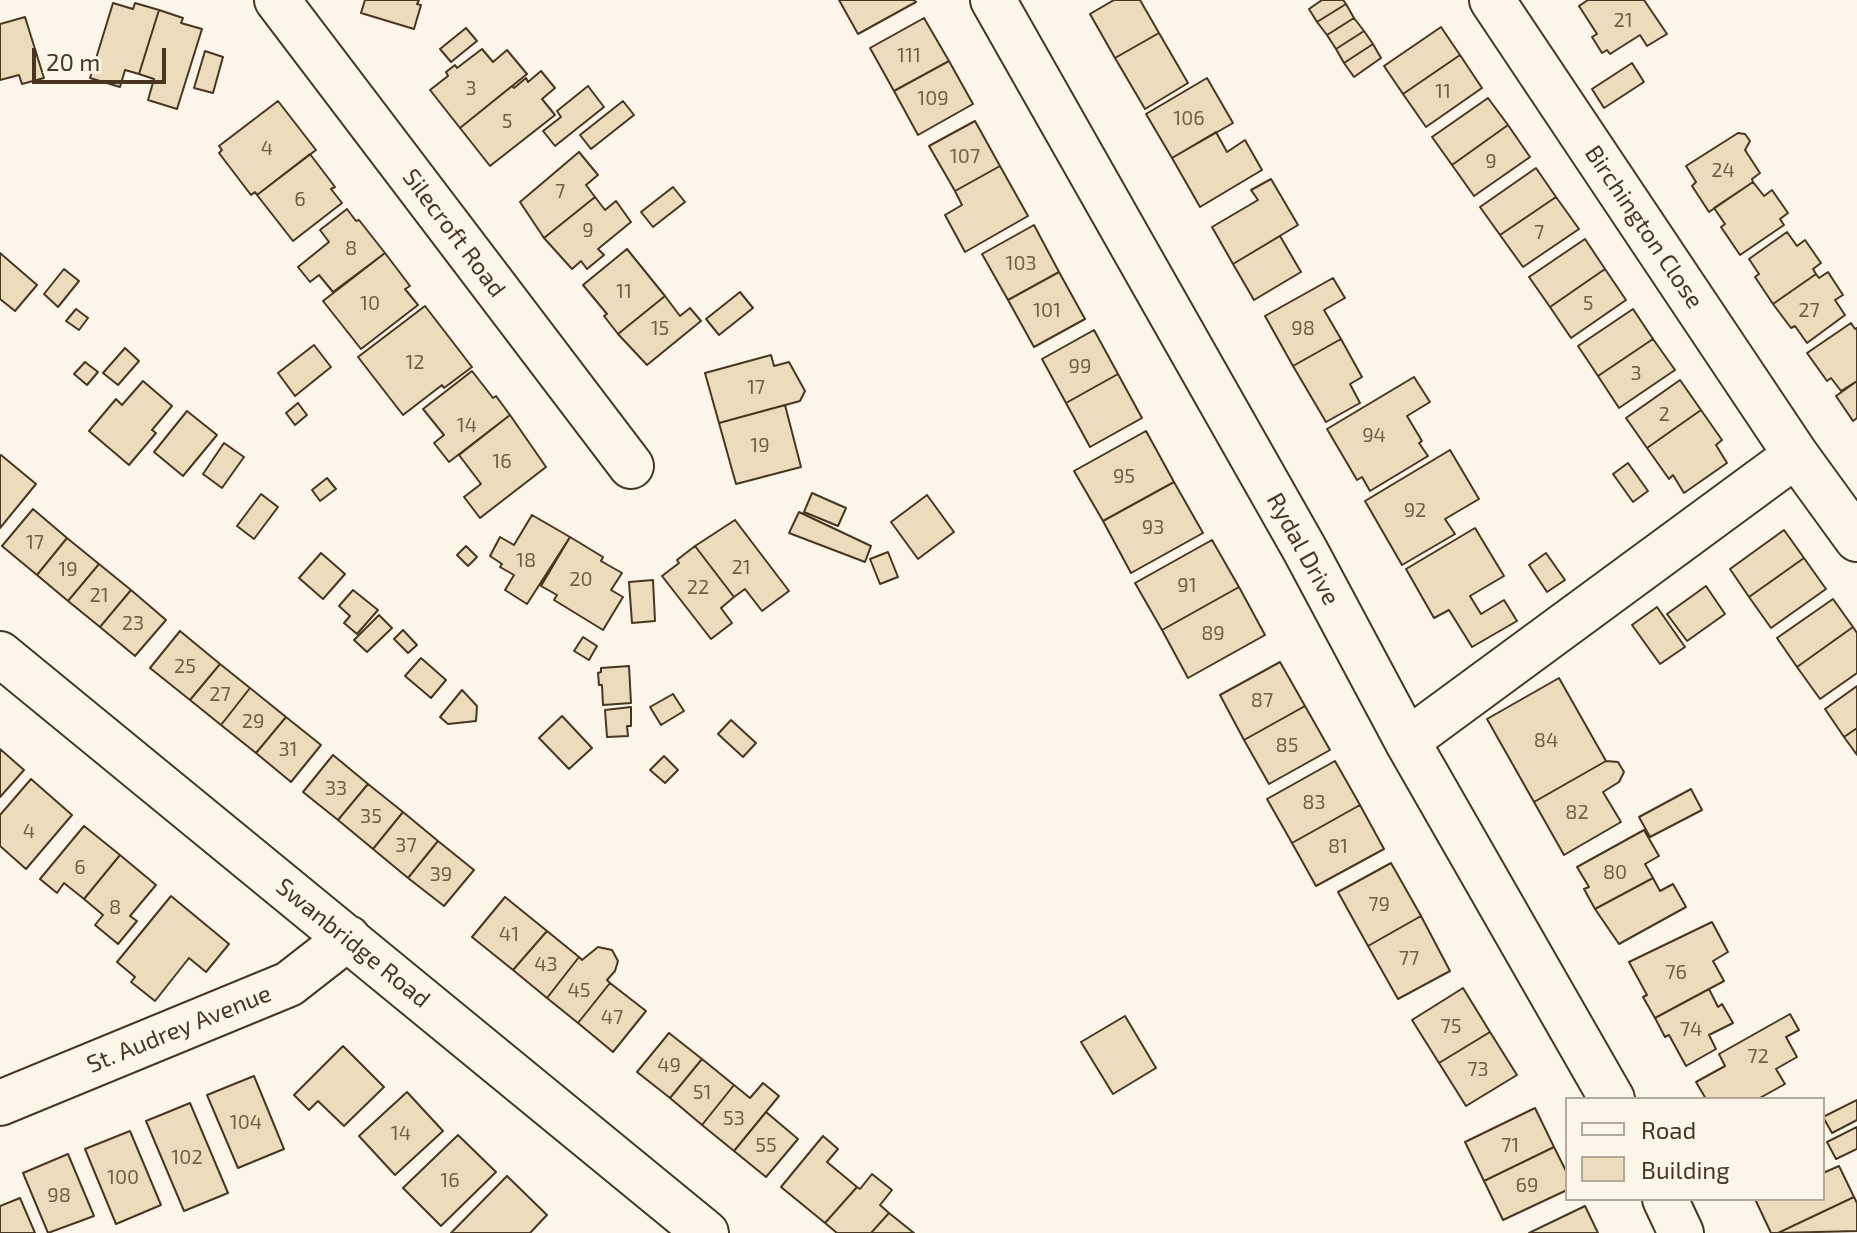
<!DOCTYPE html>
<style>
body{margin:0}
#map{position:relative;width:1857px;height:1233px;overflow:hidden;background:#fbf6e9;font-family:"Exo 2",sans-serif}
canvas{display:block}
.legend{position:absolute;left:1565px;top:1097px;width:260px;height:104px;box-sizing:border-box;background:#fbf6e9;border:2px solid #b4a999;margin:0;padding:10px 14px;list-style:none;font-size:24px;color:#4a3520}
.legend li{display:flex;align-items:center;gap:16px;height:40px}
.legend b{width:40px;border:2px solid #b4a999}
.scale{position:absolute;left:32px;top:48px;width:134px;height:36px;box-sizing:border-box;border:4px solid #4a3520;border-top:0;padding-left:10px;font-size:24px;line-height:28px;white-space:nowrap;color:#4a3520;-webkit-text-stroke:6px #fbf6e9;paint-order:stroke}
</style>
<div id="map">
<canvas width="1857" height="1233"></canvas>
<ul class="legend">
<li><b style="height:10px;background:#fbf6e9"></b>Road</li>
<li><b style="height:22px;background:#ecdcbc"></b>Building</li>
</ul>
<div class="scale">20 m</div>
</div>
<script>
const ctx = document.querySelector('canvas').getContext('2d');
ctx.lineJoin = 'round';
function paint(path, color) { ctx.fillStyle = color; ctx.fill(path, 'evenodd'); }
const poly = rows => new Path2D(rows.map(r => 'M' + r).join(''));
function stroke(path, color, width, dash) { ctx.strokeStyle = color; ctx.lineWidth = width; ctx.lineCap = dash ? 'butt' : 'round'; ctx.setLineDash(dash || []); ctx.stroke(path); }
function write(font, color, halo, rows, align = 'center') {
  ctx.font = font + ' "Exo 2",sans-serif'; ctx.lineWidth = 6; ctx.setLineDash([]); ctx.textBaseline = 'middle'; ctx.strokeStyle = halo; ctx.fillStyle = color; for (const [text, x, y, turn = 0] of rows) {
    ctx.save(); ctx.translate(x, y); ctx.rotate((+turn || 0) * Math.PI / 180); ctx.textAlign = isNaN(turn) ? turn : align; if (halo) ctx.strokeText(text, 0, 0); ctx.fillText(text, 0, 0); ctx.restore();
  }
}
const building = poly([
 [365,0,419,0,417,4,421,5,414,29,361,13,365,0],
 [839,0,914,0,916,2,858,34,839,0],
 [1114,0,1140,0,1159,33,1115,58,1090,14,1114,0],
 [1322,0,1343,0,1346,4,1317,22,1309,9,1322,0],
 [1588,0,1644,0,1667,34,1647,46,1640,35,1610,54,1607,50,1602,53,1592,37,1597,34,1579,6,1588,0],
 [113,3,133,9,135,3,159,10,139,74,125,70,120,87,90,78,113,3],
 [1346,4,1354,18,1327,35,1317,22,1346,4],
 [159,10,183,18,181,23,202,29,177,109,148,100,154,79,139,74,159,10],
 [25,17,44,78,22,84,19,75,0,80,0,24,25,17],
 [924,18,949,61,894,91,870,48,924,18],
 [1354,18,1364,31,1336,49,1327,35,1354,18],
 [1441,27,1460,55,1403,94,1384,66,1441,27],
 [466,28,477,41,451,62,440,49,466,28],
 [1364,31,1373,44,1344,63,1336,49,1364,31],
 [1159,33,1188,83,1145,109,1115,58,1159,33],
 [1373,44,1381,58,1354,77,1344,63,1373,44],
 [482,49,493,62,507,50,527,74,460,128,430,90,448,76,446,72,455,65,457,68,482,49],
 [205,51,223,57,213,93,194,88,205,51],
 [1460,55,1482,88,1426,127,1403,94,1460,55],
 [949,61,973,104,918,135,894,91,949,61],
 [1632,63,1644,82,1604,108,1592,89,1632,63],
 [541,71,555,88,542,99,555,115,490,166,460,128,512,86,514,88,526,78,528,82,541,71],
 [1207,78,1233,123,1172,158,1146,114,1207,78],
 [588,86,604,107,555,146,543,131,561,117,557,111,588,86],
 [1488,98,1508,125,1452,165,1432,137,1488,98],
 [278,101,316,150,257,195,255,192,251,195,219,153,222,150,219,146,278,101],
 [623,101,634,115,591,149,580,135,623,101],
 [975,121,1000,166,955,191,929,146,975,121],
 [1508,125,1530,157,1474,196,1452,165,1508,125],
 [1216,132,1227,152,1245,140,1262,170,1200,207,1172,158,1216,132],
 [1738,133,1745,134,1750,141,1745,150,1760,173,1752,179,1753,182,1709,212,1692,186,1696,182,1686,166,1738,133],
 [579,152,598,175,586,185,595,197,544,238,520,202,579,152],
 [310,154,335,187,331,189,342,203,293,241,257,195,310,154],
 [1000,166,1028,216,965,252,945,215,962,205,955,191,1000,166],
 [1536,168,1556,197,1500,235,1480,207,1536,168],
 [1271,179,1298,225,1233,264,1212,227,1258,200,1251,190,1271,179],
 [1753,182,1764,196,1772,190,1788,213,1780,219,1784,225,1740,255,1721,227,1725,224,1714,208,1753,182],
 [673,187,685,202,653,227,641,212,673,187],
 [595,197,605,210,616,201,631,222,598,249,604,255,587,269,581,261,572,269,544,238,595,197],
 [1556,197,1579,229,1523,267,1500,235,1556,197],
 [347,209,356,221,359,220,385,253,333,292,319,275,310,282,298,267,329,242,320,230,347,209],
 [1034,225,1059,272,1008,300,982,254,1034,225],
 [1787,232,1797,246,1805,240,1821,263,1813,269,1816,274,1773,304,1755,277,1759,274,1749,259,1787,232],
 [1280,236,1301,272,1254,300,1233,264,1280,236],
 [1585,239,1605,269,1550,307,1529,277,1585,239],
 [627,249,665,296,618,334,604,316,607,314,583,285,627,249],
 [0,253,37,285,15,311,0,299,0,253],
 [385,253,410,286,405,289,418,305,361,349,323,301,385,253],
 [64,269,79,281,58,307,44,294,64,269],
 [1605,269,1626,300,1571,338,1550,307,1605,269],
 [1059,272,1085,319,1034,347,1008,300,1059,272],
 [1828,272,1843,295,1835,300,1845,315,1807,343,1795,326,1791,328,1773,304,1816,274,1819,278,1828,272],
 [1333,278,1345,298,1324,310,1341,339,1293,366,1265,316,1333,278],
 [740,292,753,308,719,335,706,319,740,292],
 [665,296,680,316,690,308,701,321,647,365,618,334,665,296],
 [425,306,472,367,444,388,442,385,403,415,358,357,425,306],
 [76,309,88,318,79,330,66,321,76,309],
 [1633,309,1653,339,1598,376,1578,346,1633,309],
 [1851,323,1855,329,1857,328,1857,381,1841,391,1831,378,1827,381,1807,353,1851,323],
 [1094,330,1118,374,1066,403,1042,359,1094,330],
 [1341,339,1362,377,1350,384,1360,403,1326,422,1293,366,1341,339],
 [1653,339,1675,370,1619,408,1598,376,1653,339],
 [314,345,331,367,295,396,278,373,314,345],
 [125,348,139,361,118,385,103,373,125,348],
 [771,355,774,366,789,362,805,391,800,401,719,423,705,373,771,355],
 [85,362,98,372,87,385,74,374,85,362],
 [472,371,493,398,496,396,510,415,449,462,434,443,444,435,423,409,472,371],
 [1118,374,1142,418,1090,447,1066,403,1118,374],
 [1414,377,1430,402,1407,416,1422,441,1419,443,1428,456,1370,491,1362,477,1357,480,1327,429,1414,377],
 [1680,380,1701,410,1647,448,1626,418,1680,380],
 [143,381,172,406,152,430,156,433,129,465,89,431,116,399,122,405,143,381],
 [1857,381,1857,418,1853,421,1836,396,1857,381],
 [298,403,307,415,295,425,286,413,298,403],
 [785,405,801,467,736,484,719,423,785,405],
 [1701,410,1722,440,1716,445,1727,463,1684,493,1673,475,1669,479,1647,448,1701,410],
 [187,411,217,435,183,476,154,452,187,411],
 [510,415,546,467,480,518,464,497,481,484,459,455,510,415],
 [1146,431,1174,482,1103,521,1074,471,1146,431],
 [224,443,244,457,222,488,203,474,224,443],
 [1450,450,1479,499,1445,519,1455,534,1402,565,1365,501,1450,450],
 [1,455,36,484,0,528,0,456,1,455],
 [1628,463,1648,491,1633,502,1613,474,1628,463],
 [327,478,336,489,320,501,312,490,327,478],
 [1174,482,1203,533,1131,573,1103,521,1174,482],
 [812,493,846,508,838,526,804,512,812,493],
 [261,494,278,507,254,539,237,526,261,494],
 [927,495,954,532,918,559,891,522,927,495],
 [33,509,67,538,37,575,2,546,33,509],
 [799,512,871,546,865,562,789,533,799,512],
 [532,515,570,537,527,604,505,590,514,575,500,567,502,564,490,556,500,537,514,545,532,515],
 [735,520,789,591,762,611,745,589,734,597,695,546,735,520],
 [1475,528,1504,576,1470,596,1481,614,1504,600,1517,621,1472,647,1449,610,1434,618,1406,569,1475,528],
 [1784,530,1804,558,1749,597,1730,569,1784,530],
 [570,537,603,557,601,561,622,573,611,590,623,597,603,630,554,600,557,595,541,586,570,537],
 [67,538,99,564,68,601,37,575,67,538],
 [1212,540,1239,587,1162,630,1135,583,1212,540],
 [466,546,477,557,468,566,457,555,466,546],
 [695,546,734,597,721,608,732,623,711,639,662,576,679,563,677,560,695,546],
 [888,552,898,577,880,584,870,559,888,552],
 [321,553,345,574,323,599,299,578,321,553],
 [1546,553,1565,580,1547,592,1529,565,1546,553],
 [1804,558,1826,589,1771,628,1749,597,1804,558],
 [99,564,131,590,100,627,68,601,99,564],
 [653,580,655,621,632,623,629,582,653,580],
 [1706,586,1725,614,1687,641,1667,614,1706,586],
 [1239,587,1265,635,1188,678,1162,630,1239,587],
 [131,590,166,620,135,656,100,627,131,590],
 [353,590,378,610,357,634,344,623,350,616,339,606,353,590],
 [1833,599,1853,627,1797,667,1777,638,1833,599],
 [1657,607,1685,647,1660,664,1632,625,1657,607],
 [379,615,392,628,367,652,354,640,379,615],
 [1853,627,1857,633,1857,673,1820,699,1797,667,1853,627],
 [403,630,417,645,408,653,394,639,403,630],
 [180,631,220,664,190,700,150,668,180,631],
 [583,637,597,646,589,660,574,651,583,637],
 [421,658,446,680,431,698,405,676,421,658],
 [1280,662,1305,706,1244,740,1220,695,1280,662],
 [220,664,250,688,221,725,190,700,220,664],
 [629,666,631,703,603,705,602,685,599,685,598,673,601,672,601,668,629,666],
 [1559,678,1606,761,1534,802,1487,719,1559,678],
 [1857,686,1857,728,1844,737,1825,709,1857,686],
 [250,688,286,717,256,753,221,725,250,688],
 [462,690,477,706,476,721,448,724,440,717,462,690],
 [673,694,684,711,661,725,650,707,673,694],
 [1305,706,1330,750,1269,784,1244,740,1305,706],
 [631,707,631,726,627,726,628,736,607,737,605,710,631,707],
 [562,716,592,748,569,769,539,738,562,716],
 [286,717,321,745,291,782,256,753,286,717],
 [731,720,756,743,743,757,718,734,731,720],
 [1857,728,1857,755,1844,737,1857,728],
 [0,749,24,770,0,797,0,749],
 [333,755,368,784,338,820,303,792,333,755],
 [664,756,678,770,665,783,650,770,664,756],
 [1335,761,1360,805,1292,843,1267,799,1335,761],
 [1606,761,1618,762,1624,772,1619,782,1603,792,1621,822,1564,855,1534,802,1606,761],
 [31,779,72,815,26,869,0,846,0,815,31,779],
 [368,784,403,812,373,849,338,820,368,784],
 [1691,789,1702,810,1650,837,1639,817,1691,789],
 [1360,805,1384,849,1316,886,1292,843,1360,805],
 [403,812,438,841,408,878,373,849,403,812],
 [84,826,120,855,84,899,64,883,57,893,40,879,84,826],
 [1644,830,1659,856,1645,864,1653,878,1595,909,1584,889,1589,887,1577,867,1644,830],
 [438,841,474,870,444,906,408,878,438,841],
 [120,855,156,885,130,916,137,921,118,944,95,925,103,915,84,899,120,855],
 [1391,863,1421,916,1368,946,1338,892,1391,863],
 [1653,878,1660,891,1673,884,1686,907,1619,944,1595,909,1653,878],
 [171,896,229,944,206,972,189,958,155,1001,131,982,135,977,117,962,171,896],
 [505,897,547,931,513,970,472,937,505,897],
 [1421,916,1450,971,1398,999,1368,946,1421,916],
 [1712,922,1728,952,1713,961,1724,981,1655,1018,1643,997,1647,995,1629,962,1712,922],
 [547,931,579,957,547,998,513,970,547,931],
 [598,947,612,950,618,961,615,971,607,980,610,983,578,1023,547,998,579,957,582,960,598,947],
 [610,983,646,1011,613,1052,578,1023,610,983],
 [1463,988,1490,1032,1439,1063,1412,1020,1463,988],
 [1709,989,1718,1007,1722,1004,1733,1023,1709,1035,1716,1049,1686,1066,1669,1035,1665,1037,1655,1018,1709,989],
 [1790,1014,1799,1030,1786,1037,1797,1057,1776,1069,1785,1084,1758,1099,1706,1099,1696,1082,1725,1066,1719,1054,1790,1014],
 [1125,1016,1156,1068,1113,1094,1081,1042,1125,1016],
 [1490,1032,1517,1075,1466,1106,1439,1063,1490,1032],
 [669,1033,702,1059,670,1098,637,1072,669,1033],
 [343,1046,384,1087,344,1126,318,1101,309,1110,294,1095,343,1046],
 [702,1059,734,1085,702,1125,670,1098,702,1059],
 [254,1076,284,1149,238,1168,207,1095,254,1076],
 [763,1083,779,1096,734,1151,702,1125,734,1085,750,1098,763,1083],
 [407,1092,443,1131,395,1175,359,1136,407,1092],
 [1857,1100,1857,1120,1832,1133,1823,1117,1857,1100],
 [190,1103,228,1193,184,1211,146,1121,190,1103],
 [1535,1108,1554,1147,1484,1181,1465,1142,1535,1108],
 [766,1112,798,1139,766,1177,734,1151,766,1112],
 [1857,1127,1857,1149,1836,1159,1827,1142,1857,1127],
 [130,1131,161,1205,116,1224,85,1149,130,1131],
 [458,1135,496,1172,441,1226,403,1188,458,1135],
 [823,1136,838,1149,827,1162,857,1187,825,1223,781,1187,823,1136],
 [1554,1147,1567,1173,1567,1190,1503,1220,1484,1181,1554,1147],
 [68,1154,94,1216,48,1233,23,1173,68,1154],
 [1839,1166,1854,1197,1778,1233,1771,1233,1755,1199,1823,1199,1823,1173,1839,1166],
 [872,1174,892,1190,880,1205,889,1213,871,1233,837,1233,825,1223,857,1187,860,1189,872,1174],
 [507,1176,547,1215,530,1233,451,1233,507,1176],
 [1854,1197,1857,1203,1857,1231,1778,1233,1854,1197],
 [20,1198,35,1233,0,1233,0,1206,20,1198],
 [1585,1206,1598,1233,1529,1233,1585,1206],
 [889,1213,914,1233,871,1233,889,1213]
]);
paint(building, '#ecdcbc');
stroke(building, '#4a3520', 2);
const minor = poly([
 [277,0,631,466],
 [993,0,1305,550,1407,741,1612,1099],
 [1492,0,1796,455,1857,539],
 [0,654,706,1233],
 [1407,741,1796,455],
 [0,1103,289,984,348,938],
 [1665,1199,1681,1233]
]);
stroke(minor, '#4a3520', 48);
stroke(minor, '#fbf6e9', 44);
write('20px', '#725f47', null, [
 ["21",1623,20],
 ["111",909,55],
 ["3",471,88],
 ["11",1443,91],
 ["109",933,98],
 ["106",1189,118],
 ["5",507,121],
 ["4",267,148],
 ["107",965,156],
 ["9",1491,161],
 ["24",1723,170],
 ["7",560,191],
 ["6",300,199],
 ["9",588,230],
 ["7",1539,232],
 ["8",351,248],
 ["103",1021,263],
 ["11",624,291],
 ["10",370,303],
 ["5",1588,303],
 ["101",1047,310],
 ["27",1809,310],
 ["15",660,328],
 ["98",1303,328],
 ["12",415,362],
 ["99",1080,366],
 ["3",1636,373],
 ["17",756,387],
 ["2",1664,414],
 ["14",467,425],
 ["94",1374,435],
 ["19",760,445],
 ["16",502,461],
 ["95",1124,476],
 ["92",1415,510],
 ["93",1153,527],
 ["17",35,542],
 ["18",526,560],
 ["21",741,567],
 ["19",68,569],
 ["20",581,579],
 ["91",1187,585],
 ["22",698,587],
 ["21",99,595],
 ["23",133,623],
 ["89",1213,633],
 ["25",185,666],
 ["27",220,694],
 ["87",1262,700],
 ["29",253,721],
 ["84",1546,740],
 ["85",1287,745],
 ["31",288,749],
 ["33",336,788],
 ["83",1314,802],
 ["82",1577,812],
 ["35",371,816],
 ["4",29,831],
 ["37",406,845],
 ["81",1338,846],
 ["6",80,867],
 ["80",1615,872],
 ["39",441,874],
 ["79",1379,904],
 ["8",115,907],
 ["41",509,934],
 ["77",1409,958],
 ["43",546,964],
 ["76",1676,972],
 ["45",579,990],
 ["47",612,1017],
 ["75",1451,1026],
 ["74",1691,1029],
 ["72",1758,1056],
 ["49",669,1065],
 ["73",1478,1069],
 ["51",702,1092],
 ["53",734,1118],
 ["104",246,1122],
 ["14",401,1133],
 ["55",766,1145],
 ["71",1510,1145],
 ["102",187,1157],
 ["100",123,1177],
 ["16",450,1180],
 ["69",1527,1185],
 ["98",59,1195]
]);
write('24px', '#4a3520', '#fbf6e9', [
 ["Birchington Close",1644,227,56],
 ["Silecroft Road",454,233,53],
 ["Rydal Drive",1303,549,61],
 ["Swanbridge Road",353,943,39],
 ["St. Audrey Avenue",179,1029,-22]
]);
</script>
